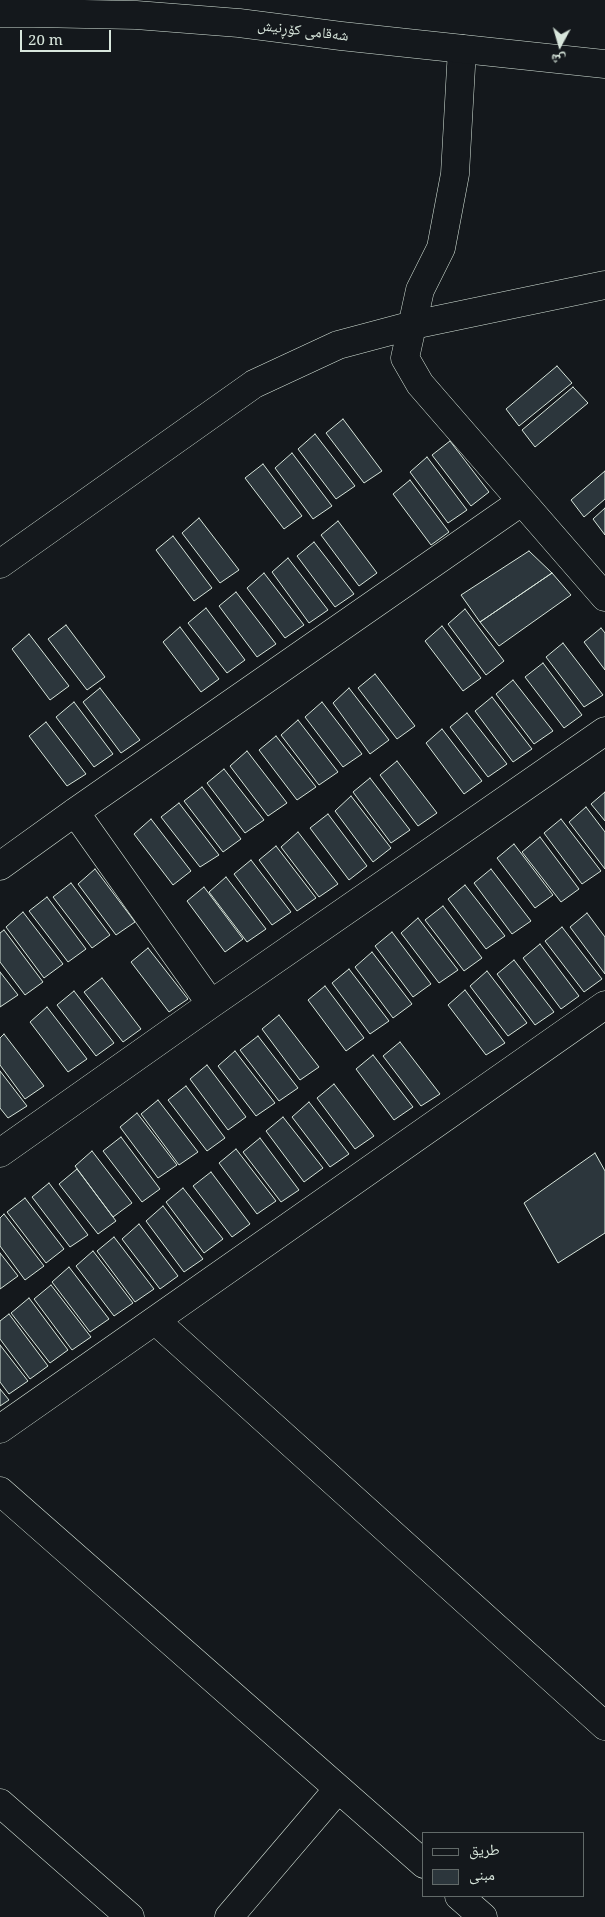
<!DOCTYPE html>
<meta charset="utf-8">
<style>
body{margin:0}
#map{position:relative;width:605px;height:1917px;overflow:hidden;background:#14181c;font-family:"Noto Serif","Noto Naskh Arabic",serif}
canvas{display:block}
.legend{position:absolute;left:422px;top:1832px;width:162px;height:65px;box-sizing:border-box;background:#14181c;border:1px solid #626a69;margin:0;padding:6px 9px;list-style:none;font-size:15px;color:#d8e6dc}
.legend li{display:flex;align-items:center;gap:10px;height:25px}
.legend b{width:25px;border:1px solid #626a69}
.north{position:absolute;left:535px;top:20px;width:50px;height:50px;-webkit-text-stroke:4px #14181c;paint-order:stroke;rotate:186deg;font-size:14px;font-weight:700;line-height:20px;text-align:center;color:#d8e6dc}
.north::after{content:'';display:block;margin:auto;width:18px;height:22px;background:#d8e6dc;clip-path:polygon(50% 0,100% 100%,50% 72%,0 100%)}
.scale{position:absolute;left:20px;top:30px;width:91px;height:22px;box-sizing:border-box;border:2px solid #d8e6dc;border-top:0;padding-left:6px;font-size:15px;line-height:18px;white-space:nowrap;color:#d8e6dc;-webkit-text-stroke:4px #14181c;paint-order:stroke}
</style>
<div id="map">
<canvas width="605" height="1917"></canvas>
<ul class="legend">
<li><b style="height:6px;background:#14181c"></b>طريق</li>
<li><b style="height:14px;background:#2c363c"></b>مبنى</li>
</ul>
<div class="north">ش</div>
<div class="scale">20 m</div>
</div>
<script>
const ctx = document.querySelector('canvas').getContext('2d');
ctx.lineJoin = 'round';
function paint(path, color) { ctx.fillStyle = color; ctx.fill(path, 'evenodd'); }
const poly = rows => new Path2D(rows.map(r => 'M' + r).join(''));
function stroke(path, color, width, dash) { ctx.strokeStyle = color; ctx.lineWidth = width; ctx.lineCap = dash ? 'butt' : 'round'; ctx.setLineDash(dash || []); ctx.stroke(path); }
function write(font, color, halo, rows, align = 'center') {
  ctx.font = font + ' "Noto Serif","Noto Naskh Arabic",serif'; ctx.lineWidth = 4; ctx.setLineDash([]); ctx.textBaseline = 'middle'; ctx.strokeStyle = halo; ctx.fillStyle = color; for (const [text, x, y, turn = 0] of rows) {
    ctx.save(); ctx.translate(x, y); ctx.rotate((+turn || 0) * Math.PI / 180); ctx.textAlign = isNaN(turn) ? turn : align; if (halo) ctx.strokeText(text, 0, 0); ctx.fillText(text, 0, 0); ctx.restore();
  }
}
const building = poly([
 [557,366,572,383,519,426,506,409,557,366],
 [573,387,588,403,535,447,522,430,573,387],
 [343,419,382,471,364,483,326,433,343,419],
 [315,434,355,486,336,499,298,449,315,434],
 [450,441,489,492,471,506,432,455,450,441],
 [292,453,332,506,313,519,275,468,292,453],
 [427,457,467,510,448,523,410,472,427,457],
 [263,464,302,516,284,529,245,478,263,464],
 [605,471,605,499,584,517,571,500,605,471],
 [410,480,449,532,431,545,393,494,410,480],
 [605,508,605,535,593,519,605,508],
 [199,518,239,570,220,583,182,533,199,518],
 [338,521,377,573,359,586,321,535,338,521],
 [173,536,212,588,194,601,156,550,173,536],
 [314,542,354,594,335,607,297,556,314,542],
 [529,551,552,573,480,622,461,595,529,551],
 [288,558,328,610,309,623,272,572,288,558],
 [264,573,304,625,285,638,247,588,264,573],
 [552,573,571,595,499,646,480,622,552,573],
 [236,592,276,644,257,657,219,606,236,592],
 [206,608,245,660,227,673,188,623,206,608],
 [465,609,504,661,486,675,448,624,465,609],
 [66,625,105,677,87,690,48,639,66,625],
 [442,626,481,678,463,691,425,641,442,626],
 [180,627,219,679,201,692,163,642,180,627],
 [601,628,605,633,605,670,584,642,601,628],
 [29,634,69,686,50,700,12,649,29,634],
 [563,643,603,695,584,707,546,657,563,643],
 [543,663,582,715,564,728,525,677,543,663],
 [375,674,415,726,397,739,358,688,375,674],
 [513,680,553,731,534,744,496,694,513,680],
 [100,688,140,740,121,753,83,702,100,688],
 [349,688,389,740,370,754,333,703,349,688],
 [492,697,532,749,513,762,475,711,492,697],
 [74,702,113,754,94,767,56,717,74,702],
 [322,702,362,754,343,767,305,717,322,702],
 [467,713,507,764,488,777,450,727,467,713],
 [298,720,338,772,319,785,281,735,298,720],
 [46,722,86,774,67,786,29,736,46,722],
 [442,729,482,781,464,794,426,743,442,729],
 [276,736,316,787,297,800,259,750,276,736],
 [247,751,287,803,268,816,230,766,247,751],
 [397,761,437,813,418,826,380,775,397,761],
 [224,769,264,820,245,833,207,783,224,769],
 [370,778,410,830,391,843,353,792,370,778],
 [202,787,241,839,223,852,184,801,202,787],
 [605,792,605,821,591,804,605,792],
 [351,796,391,848,373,862,335,811,351,796],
 [179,803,219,855,200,867,161,817,179,803],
 [586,807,605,832,605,869,569,822,586,807],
 [328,814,367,866,349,880,310,828,328,814],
 [151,819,191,871,173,885,134,834,151,819],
 [561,819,601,871,582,884,544,833,561,819],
 [298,832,338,884,319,897,281,847,298,832],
 [540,837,579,889,561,902,522,852,540,837],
 [514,844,553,895,535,908,497,858,514,844],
 [276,846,316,898,297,911,259,860,276,846],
 [251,860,291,912,272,925,234,874,251,860],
 [95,869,135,922,116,935,78,884,95,869],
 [491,869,531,921,512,934,474,883,491,869],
 [226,877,266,929,247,942,209,892,226,877],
 [71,883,110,935,92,948,53,897,71,883],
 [465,885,505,936,486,949,448,899,465,885],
 [204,887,243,939,225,952,187,901,204,887],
 [47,897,86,949,68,962,29,911,47,897],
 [443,906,482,958,464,971,425,920,443,906],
 [23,912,63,964,44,978,6,927,23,912],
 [587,913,605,937,605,974,570,927,587,913],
 [418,918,458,970,439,983,401,933,418,918],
 [562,927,602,979,584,992,545,941,562,927],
 [4,930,43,982,25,995,0,962,0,933,4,930],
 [392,932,431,984,413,997,375,946,392,932],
 [540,944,579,996,561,1009,523,958,540,944],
 [148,948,188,999,169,1012,131,962,148,948],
 [372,952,412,1004,393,1018,355,967,372,952],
 [514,960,554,1012,535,1025,497,974,514,960],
 [349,969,389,1021,370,1034,332,983,349,969],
 [487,971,527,1023,508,1036,470,986,487,971],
 [0,972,18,995,0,1007,0,972],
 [102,978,141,1029,123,1042,84,992,102,978],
 [325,986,364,1038,346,1051,308,1000,325,986],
 [465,990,505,1043,486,1055,448,1005,465,990],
 [74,991,114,1043,96,1056,57,1005,74,991],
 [47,1007,87,1059,68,1072,30,1022,47,1007],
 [279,1015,319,1067,300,1080,262,1029,279,1015],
 [4,1034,44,1086,25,1099,0,1065,0,1038,4,1034],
 [258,1036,298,1088,279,1101,240,1050,258,1036],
 [400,1042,440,1094,421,1106,383,1056,400,1042],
 [235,1051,275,1103,256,1116,218,1066,235,1051],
 [373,1055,413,1107,394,1120,356,1069,373,1055],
 [207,1065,246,1117,228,1130,190,1079,207,1065],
 [0,1071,27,1106,8,1118,0,1108,0,1071],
 [334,1084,374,1136,355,1149,317,1098,334,1084],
 [186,1086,225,1138,207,1151,168,1100,186,1086],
 [158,1100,198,1152,179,1165,141,1114,158,1100],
 [309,1102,349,1154,330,1167,292,1117,309,1102],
 [137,1113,177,1165,158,1178,120,1127,137,1113],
 [283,1117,323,1168,304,1182,266,1131,283,1117],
 [121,1137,160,1189,142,1202,103,1151,121,1137],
 [260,1138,299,1190,281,1202,243,1152,260,1138],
 [236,1149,276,1201,257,1214,219,1163,236,1149],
 [92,1151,132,1203,113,1217,75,1166,92,1151],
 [595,1153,605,1171,605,1233,558,1263,524,1203,595,1153],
 [77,1169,116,1221,98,1234,59,1184,77,1169],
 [211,1172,250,1224,232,1237,193,1186,211,1172],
 [49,1183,88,1235,70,1247,32,1197,49,1183],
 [183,1188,223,1239,204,1253,166,1202,183,1188],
 [25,1198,64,1249,46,1263,7,1212,25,1198],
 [163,1206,203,1259,184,1272,146,1221,163,1206],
 [4,1214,44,1266,25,1280,0,1246,0,1218,4,1214],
 [139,1224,178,1276,160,1289,122,1239,139,1224],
 [114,1237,154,1289,135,1302,97,1251,114,1237],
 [93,1251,133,1303,114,1316,76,1266,93,1251],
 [0,1253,18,1276,0,1289,0,1253],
 [69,1267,109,1319,90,1332,52,1282,69,1267],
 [51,1285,91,1337,72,1350,34,1299,51,1285],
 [29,1298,68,1350,50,1363,11,1313,29,1298],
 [9,1314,48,1366,30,1379,0,1339,0,1321,9,1314],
 [0,1345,28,1381,9,1394,0,1382,0,1345],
 [0,1389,9,1400,0,1406,0,1389]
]);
paint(building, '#2c363c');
stroke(building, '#d8e6dc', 1);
const minor = poly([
 [462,49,455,174,441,248,420,290,405,358,420,384,605,597],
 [0,564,254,384,338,345,413,325,605,285],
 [75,812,211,1004],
 [0,866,75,812,521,502],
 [0,1153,211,1004,605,731],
 [156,1321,605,1726],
 [0,1429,605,1005],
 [0,1491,424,1864],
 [0,1803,130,1917],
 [459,1896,483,1917],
 [229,1917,338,1789]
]);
const major = poly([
 [0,13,33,13,136,15,239,23,341,36,605,64]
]);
stroke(minor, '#d8e6dc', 29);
stroke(major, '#d8e6dc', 29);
stroke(minor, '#14181c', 28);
stroke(major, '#14181c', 28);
write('15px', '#d8e6dc', '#14181c', [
 ["شەقامی کۆڕنیش",303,31,7]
]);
</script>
